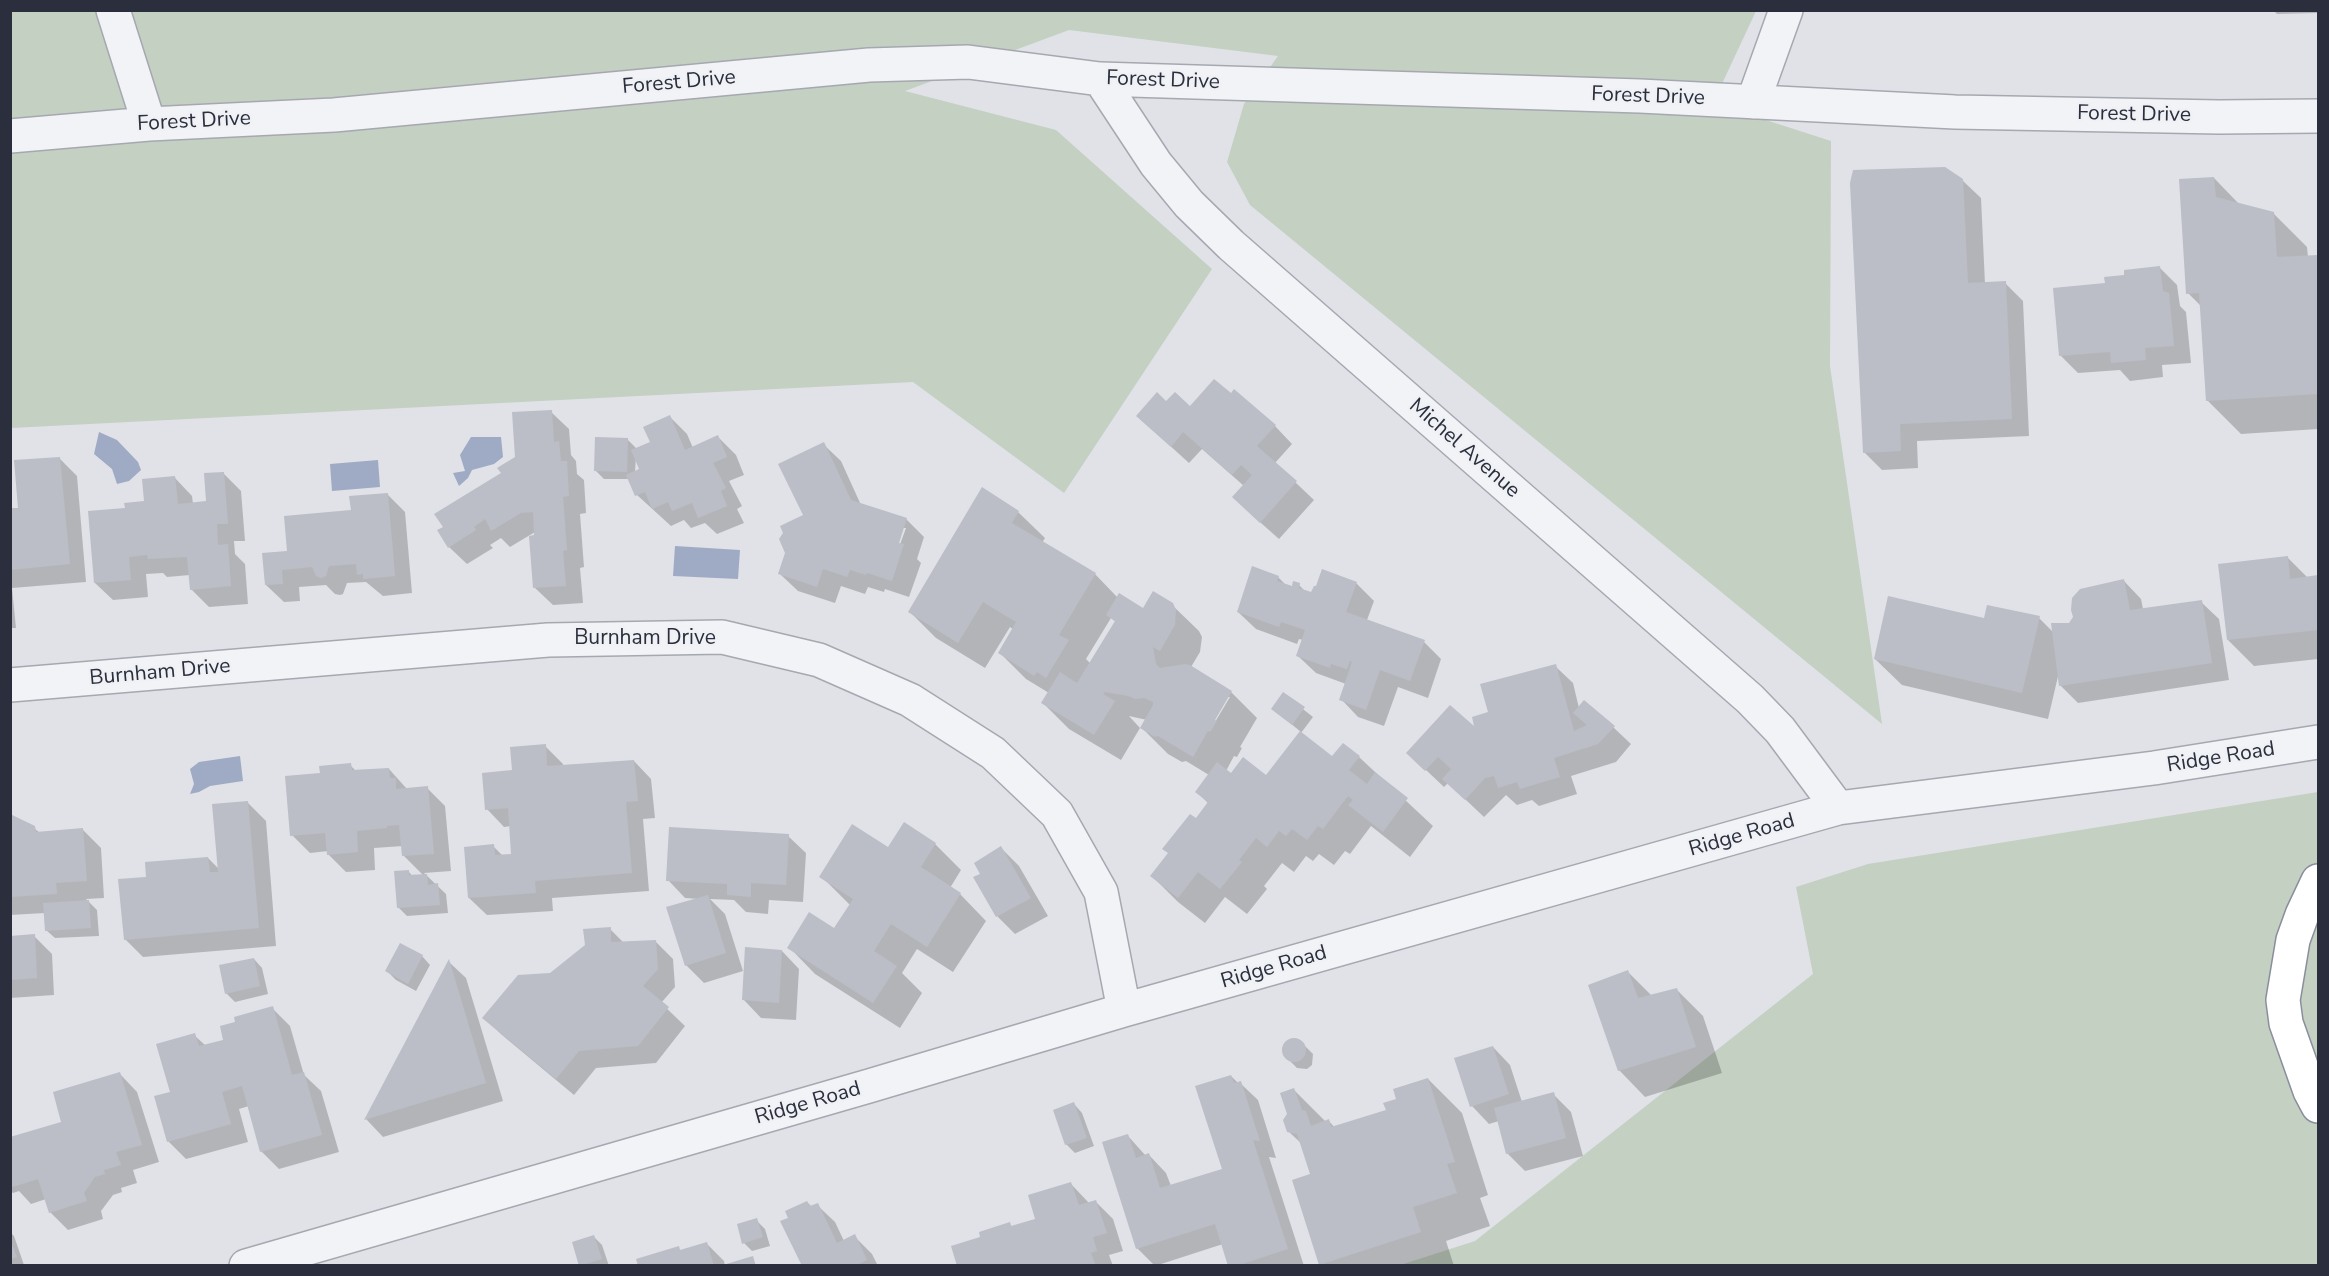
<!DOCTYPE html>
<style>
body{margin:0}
#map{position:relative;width:2329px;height:1276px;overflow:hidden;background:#e0e2e7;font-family:"Nunito Sans",sans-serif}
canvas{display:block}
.frame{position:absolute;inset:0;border:12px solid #2a2e3d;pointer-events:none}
</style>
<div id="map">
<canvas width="2329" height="1276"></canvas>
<div class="frame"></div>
</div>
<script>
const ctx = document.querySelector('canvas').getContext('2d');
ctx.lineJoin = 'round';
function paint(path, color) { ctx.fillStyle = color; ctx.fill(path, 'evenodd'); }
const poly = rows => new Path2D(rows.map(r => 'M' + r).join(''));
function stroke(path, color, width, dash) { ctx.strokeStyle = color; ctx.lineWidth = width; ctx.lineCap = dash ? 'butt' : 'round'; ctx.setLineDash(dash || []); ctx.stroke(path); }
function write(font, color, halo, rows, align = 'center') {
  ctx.font = font + ' "Nunito Sans",sans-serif'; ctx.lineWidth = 5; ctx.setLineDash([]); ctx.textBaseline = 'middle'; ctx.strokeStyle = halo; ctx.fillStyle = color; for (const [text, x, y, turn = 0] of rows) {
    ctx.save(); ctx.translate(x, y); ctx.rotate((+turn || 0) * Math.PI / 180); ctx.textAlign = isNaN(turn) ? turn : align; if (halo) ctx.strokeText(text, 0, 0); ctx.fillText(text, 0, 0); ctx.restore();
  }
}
paint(poly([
 [11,11,1756,11,1713,103,1831,141,1830,366,1882,724,1250,205,1227,162,1244,104,1278,56,1069,30,905,91,1056,130,1212,269,1064,493,913,382,11,428],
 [2318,792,2318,1265,1397,1266,1475,1241,1813,974,1796,887,1868,864]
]), '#c4d0c2');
paint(poly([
 [99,432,117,440,138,462,141,470,129,481,117,484,112,469,94,454],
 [471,437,501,437,503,457,494,464,472,470,468,478,459,486,453,473,465,471,460,455],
 [378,460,380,487,332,491,330,464],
 [675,546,740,550,738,579,673,576],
 [240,756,243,781,210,786,199,792,190,794,194,784,190,769,199,762]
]), '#9fabc4');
paint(poly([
 [2273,10,2318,10,2318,13,2277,14],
 [2214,178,2240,205,2273,213,2307,247,2308,257,2318,257,2318,429,2241,434,2207,400,2201,306,2188,293],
 [1962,180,1981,198,1985,284,2005,283,2023,301,2029,436,1917,441,1918,468,1882,470,1864,452],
 [2159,267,2177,285,2180,306,2186,312,2191,363,2162,365,2163,377,2130,381,2120,370,2078,373,2061,356,2107,285],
 [1166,403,1275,426,1292,444,1275,463,1314,500,1279,539,1252,515,1244,486,1202,449,1189,463,1156,433],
 [551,412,569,429,571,455,576,461,577,474,584,480,586,513,580,514,584,567,580,568,583,603,553,605,535,588,535,532,510,547,501,538,490,545,493,548,467,564,449,547,503,473],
 [670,417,687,434,693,448,718,437,736,455,744,475,729,481,742,506,737,509,744,523,717,534,705,523,691,528,684,520,671,526,637,495,629,479,604,479,595,470,627,439,637,449,652,443],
 [636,456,641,470,635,472],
 [823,444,841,461,861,505,906,519,924,537,917,559,921,563,909,597,885,589,884,592,868,587,865,594,841,586,835,603,798,591,780,574,805,516],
 [902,528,906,528,898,550,895,549],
 [59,458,77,476,86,582,12,588,16,628,10,628,10,510,20,509],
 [223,473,241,491,245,541,234,541,235,554,245,564,248,604,209,607,191,589,190,575,167,577,163,573,146,574,148,597,113,600,95,583,126,510,146,503,175,478,192,496,193,504,208,503],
 [387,494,405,512,412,593,383,596,366,582,347,583,343,594,340,595,335,594,326,585,299,587,300,601,284,602,266,585,289,553,353,512],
 [1018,512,1045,538,1042,543,1095,574,1118,598,1144,610,1172,605,1199,631,1202,637,1200,652,1191,667,1231,692,1257,718,1240,747,1242,748,1237,757,1234,756,1226,771,1232,775,1266,777,1301,732,1273,709,1284,694,1313,717,1301,733,1333,758,1359,757,1433,826,1410,857,1371,826,1350,854,1345,851,1334,865,1319,854,1313,861,1306,856,1294,872,1282,863,1264,886,1267,889,1247,914,1225,897,1205,923,1178,902,1152,876,1208,803,1197,792,1209,775,1186,761,1182,762,1168,754,1142,728,1147,720,1129,716,1140,728,1121,760,1069,729,1043,703,1049,693,1026,679,1000,653,1014,630,1010,627,985,668,936,638,910,612],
 [1111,618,1116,622,1091,664,1086,659],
 [1227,697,1230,697,1212,727,1210,726],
 [2288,558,2308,578,2318,577,2318,659,2254,666,2228,640],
 [1278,577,1287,586,1293,588,1299,585,1306,592,1312,594,1356,583,1374,601,1367,620,1424,642,1441,659,1428,698,1398,687,1384,726,1358,717,1341,699,1346,684,1316,673,1298,656,1303,640,1299,639,1297,644,1256,629,1238,612],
 [2124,581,2141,599,2143,609,2201,602,2219,619,2229,680,2078,703,2061,686,2059,672,2048,719,1902,685,1875,659,1985,620,2039,618,2054,633,2070,624],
 [1555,666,1573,683,1579,708,1613,727,1631,744,1616,762,1571,776,1577,794,1539,806,1532,800,1517,805,1506,795,1484,817,1448,783,1444,787,1408,753,1477,731,1490,713],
 [545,746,563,764,563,767,634,761,651,779,655,818,643,819,649,891,552,898,553,911,487,915,469,898,493,846,503,856,513,855,511,826,504,827,487,809,514,771],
 [350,765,357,772,389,769,407,789,427,788,445,806,451,871,424,873,446,894,448,913,407,916,398,907,409,872,413,877,424,876,404,856,403,846,374,848,375,870,346,872,328,854,328,851,310,853,292,835,322,775],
 [248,803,266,821,276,946,143,957,125,939,148,878,208,858,219,869],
 [10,816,34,828,40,833,83,830,101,848,104,898,86,899,97,910,99,936,55,938,46,930,45,913,10,915],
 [788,836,806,853,803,902,769,900,768,914,746,912,734,900,710,899,725,914,743,971,704,983,687,966,668,908,699,899,685,898,668,880],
 [935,844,961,870,950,888,960,894,986,921,953,972,917,949,902,973,922,993,900,1028,815,974,789,947,835,930,850,905,821,876,888,849],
 [1001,848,1019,866,1048,916,1015,934,998,917,975,878,982,874],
 [610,929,624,943,655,941,673,959,675,987,661,1003,685,1026,656,1063,596,1068,574,1095,502,1035,484,1018,550,975],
 [34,936,52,954,54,995,10,998,10,937],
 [782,951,799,969,796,1020,761,1018,744,1000],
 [422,956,430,965,416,991,396,980,387,971],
 [254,959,262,968,268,994,235,1002,226,993],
 [449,962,466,978,503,1101,383,1137,366,1119],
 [1628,972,1652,996,1677,990,1703,1016,1722,1073,1645,1097,1619,1070],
 [272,1008,290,1026,304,1075,321,1091,339,1152,279,1169,261,1151,249,1106,239,1109,248,1142,186,1159,168,1141,172,1093,194,1035,206,1046,225,1041],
 [1292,1039,1299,1040,1313,1054,1312,1065,1307,1069,1297,1068,1288,1059,1283,1049,1286,1042],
 [1493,1047,1510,1065,1522,1102,1553,1094,1571,1112,1583,1156,1525,1171,1507,1153,1499,1121,1489,1124,1472,1106],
 [120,1074,137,1092,159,1162,133,1170,137,1183,121,1188,122,1192,113,1195,101,1211,103,1219,68,1230,50,1212,46,1199,31,1204,19,1191,13,1193,10,1191,10,1138,63,1123],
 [1231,1076,1238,1083,1240,1083,1258,1100,1276,1158,1269,1157,1304,1266,1229,1266,1223,1244,1155,1266,1137,1248,1128,1136,1146,1156,1149,1155,1166,1173,1171,1186,1223,1170],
 [1428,1079,1462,1113,1488,1195,1480,1198,1490,1226,1446,1241,1454,1266,1322,1266,1312,1175,1303,1145,1288,1131,1289,1114,1294,1090,1326,1122,1329,1121,1335,1128,1388,1111,1398,1100],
 [1074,1104,1082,1113,1094,1146,1075,1153,1066,1144],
 [1071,1184,1089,1203,1095,1201,1113,1219,1123,1251,1109,1255,1113,1266,1040,1266,982,1238,1009,1224,1013,1227,1037,1220],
 [807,1202,812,1207,817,1205,835,1222,844,1241,854,1236,872,1254,878,1266,804,1266,790,1218],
 [756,1220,765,1229,770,1246,752,1251,744,1243],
 [10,1232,14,1236,24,1265,10,1266],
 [594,1237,602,1245,609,1266,581,1266,574,1243],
 [706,1243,724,1261,725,1266,639,1266,678,1248,681,1251]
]), '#0003');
paint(poly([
 [1945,167,1963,179,1968,283,2006,281,2012,419,1900,424,1901,451,1863,453,1850,183,1853,170],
 [2214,177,2216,197,2274,212,2277,257,2318,255,2318,394,2206,401,2199,293,2186,294,2179,179],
 [2160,266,2163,291,2169,293,2174,346,2145,348,2146,360,2111,363,2110,352,2059,356,2053,288,2105,283,2104,277,2124,275,2124,270],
 [1214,379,1231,393,1234,389,1276,425,1257,446,1297,481,1260,523,1232,497,1252,475,1241,465,1232,475,1183,432,1171,447,1136,416,1157,392,1166,401,1175,392,1190,406],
 [552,410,554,442,559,441,561,461,567,461,569,496,563,497,567,550,563,551,566,586,533,588,529,536,534,535,533,512,521,513,491,531,485,519,474,527,476,530,448,548,437,530,443,527,434,514,501,473,497,468,515,457,512,412],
 [670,415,685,450,718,435,727,457,713,463,726,488,721,491,727,506,698,518,692,503,672,511,668,502,652,509,645,492,635,496,626,475,639,469,631,450,650,442,643,427],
 [595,437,628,438,627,472,594,471],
 [824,442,851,500,907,518,899,543,904,544,892,581,867,573,866,575,850,570,847,577,823,569,817,587,778,574,785,553,779,539,783,533,780,526,803,515,778,464],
 [60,457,70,564,10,570,10,508,18,508,14,460],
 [224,472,228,524,217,524,218,545,228,544,231,586,190,590,187,557,148,559,147,555,129,557,131,580,94,583,88,511,125,508,124,503,144,501,142,479,175,476,178,504,206,501,204,473],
 [982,487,1019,511,1012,523,1096,573,1059,635,1069,640,1046,678,1037,672,1034,676,998,653,1016,622,983,602,958,643,908,612],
 [388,493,395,576,363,579,363,574,357,575,356,564,329,566,326,576,321,578,316,576,312,567,282,570,283,584,265,585,262,553,287,551,284,516,351,510,349,496],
 [2288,556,2290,579,2318,575,2318,630,2227,640,2218,564],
 [1252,566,1279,576,1277,581,1292,586,1293,581,1300,583,1299,588,1311,592,1314,586,1316,586,1322,569,1357,582,1346,612,1425,640,1410,681,1380,670,1366,710,1339,700,1352,662,1350,661,1347,669,1331,664,1330,668,1296,656,1305,630,1281,622,1279,627,1237,612],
 [2124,579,2130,610,2202,600,2212,663,2059,686,2051,623,2069,623,2073,617,2071,610,2072,598,2080,589],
 [1153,591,1173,603,1176,610,1175,625,1160,651,1153,647,1156,664,1160,668,1185,664,1190,665,1232,691,1215,720,1217,721,1210,732,1208,731,1193,757,1158,736,1155,737,1140,728,1153,705,1153,702,1144,698,1135,699,1128,696,1105,692,1103,694,1115,701,1094,735,1041,703,1060,672,1077,683,1115,621,1106,615,1119,593,1143,608],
 [1888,596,1984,618,1987,605,2040,616,2022,693,1874,659],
 [1556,664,1574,731,1587,725,1573,713,1584,700,1615,726,1598,744,1554,758,1560,777,1520,789,1517,782,1498,788,1494,776,1485,778,1465,800,1442,779,1451,769,1438,757,1425,771,1406,753,1450,705,1474,726,1472,717,1488,712,1480,684],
 [1283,692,1305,707,1292,725,1271,709],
 [1300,731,1332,756,1343,743,1360,756,1349,770,1367,784,1375,772,1408,798,1383,832,1348,805,1353,800,1348,796,1323,829,1318,826,1307,840,1292,829,1286,836,1279,831,1267,847,1256,838,1239,860,1242,862,1220,889,1198,872,1178,898,1150,876,1168,853,1162,849,1190,814,1196,818,1208,802,1195,792,1217,762,1231,773,1243,757,1266,775],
 [546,744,547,766,634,760,638,801,626,802,632,873,535,881,536,893,468,898,464,847,494,844,495,855,511,854,508,808,485,810,482,773,512,770,510,747],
 [351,763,352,770,389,768,390,778,396,778,396,789,428,786,434,854,402,856,399,825,387,826,387,828,357,831,358,852,327,855,325,833,290,836,285,776,320,773,319,766],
 [248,801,259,928,124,940,118,879,146,877,145,862,208,857,210,872,218,872,212,804],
 [10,814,35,826,36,832,83,828,87,881,56,883,57,894,10,897],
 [904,822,936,843,921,867,961,893,927,947,891,924,874,951,897,966,873,1003,787,948,809,912,834,928,853,899,819,877,852,824,888,847],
 [669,827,789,834,786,885,751,883,751,897,727,895,727,884,666,881],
 [1001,846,1031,898,996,917,973,877,980,874,974,863],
 [409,870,409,875,427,874,428,885,438,883,440,905,397,908,394,871],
 [708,895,726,953,685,966,666,907],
 [89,900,91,928,45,931,43,903],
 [611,927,611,942,656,940,658,969,643,986,669,1007,638,1046,579,1051,556,1079,482,1018,518,975,550,973,585,945,583,929],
 [35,934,37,978,10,980,10,936],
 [400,943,423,955,408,984,385,971],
 [745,947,782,950,779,1003,742,1000],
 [254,958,260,986,225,994,219,965],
 [449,959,486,1083,364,1120],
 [1628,970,1638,998,1677,988,1696,1047,1618,1071,1588,985],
 [273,1006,292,1075,304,1072,322,1135,260,1152,242,1086,222,1092,231,1124,167,1142,154,1096,170,1092,156,1044,195,1033,199,1046,223,1040,220,1026,235,1022,234,1017],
 '1282 1050a12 12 0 1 1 24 0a12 12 0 1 1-24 0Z',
 [1493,1046,1509,1094,1470,1107,1454,1058],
 [120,1072,142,1145,116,1152,121,1165,104,1170,105,1174,95,1177,84,1193,87,1201,49,1213,38,1179,12,1187,10,1137,61,1122,53,1092],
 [1231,1075,1234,1083,1241,1081,1260,1141,1253,1140,1288,1249,1236,1266,1228,1266,1215,1224,1136,1249,1102,1142,1128,1134,1136,1158,1149,1153,1160,1188,1222,1169,1195,1086],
 [1428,1078,1455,1162,1447,1164,1457,1193,1413,1207,1421,1232,1319,1265,1292,1180,1310,1174,1297,1134,1287,1132,1283,1120,1287,1114,1280,1093,1294,1088,1302,1110,1306,1111,1311,1126,1329,1119,1331,1127,1386,1110,1383,1103,1396,1099,1393,1089],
 [1554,1092,1566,1138,1506,1154,1494,1108],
 [1074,1102,1087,1138,1065,1145,1053,1110],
 [1071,1182,1079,1205,1096,1200,1107,1233,1093,1237,1097,1251,1091,1253,1096,1266,957,1266,951,1246,980,1237,979,1232,1010,1222,1011,1226,1035,1219,1028,1195],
 [807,1201,810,1206,818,1203,837,1243,855,1234,867,1260,855,1266,802,1266,780,1221,788,1218,785,1211],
 [757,1218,763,1237,742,1244,737,1224],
 [594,1235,602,1259,579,1266,572,1242],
 [10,1240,17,1257,10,1259],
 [707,1242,714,1266,638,1266,636,1259,679,1246,680,1250],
 [753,1256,756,1266,723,1266,723,1265]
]), '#bbbdc7');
const minor = poly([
 [113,10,149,124],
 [1100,79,1156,164,1189,204,1231,245,1750,699,1780,730,1838,808],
 [1753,102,1786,10],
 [10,136,149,124,334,115,869,65,968,62,1100,79,1640,96,1955,112,2219,117,2318,116],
 [10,685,548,640,722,637,819,660,910,700,993,753,1057,814,1101,892,1124,1010],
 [246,1266,869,1086,1124,1010,1838,808,2154,768,2318,742]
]);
const highway = poly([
 [2318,881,2302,915,2293,940,2283,1000,2286,1023,2310,1091,2318,1106]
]);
stroke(minor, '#a6a8b1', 36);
stroke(highway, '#898e9c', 36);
stroke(minor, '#f2f3f6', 33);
stroke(highway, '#fff', 33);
write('21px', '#2a2e3d', '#eff1f5', [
 ["Forest Drive",1163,81,2],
 ["Forest Drive",679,83,-5],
 ["Forest Drive",1648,97,2],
 ["Forest Drive",2134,115,1],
 ["Forest Drive",194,122,-3],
 ["Michel Avenue",1464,449,41],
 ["Burnham Drive",645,639],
 ["Burnham Drive",160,673,-5],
 ["Ridge Road",2221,758,-9],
 ["Ridge Road",1742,836,-16],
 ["Ridge Road",1274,968,-16],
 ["Ridge Road",808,1104,-16]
]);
</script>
